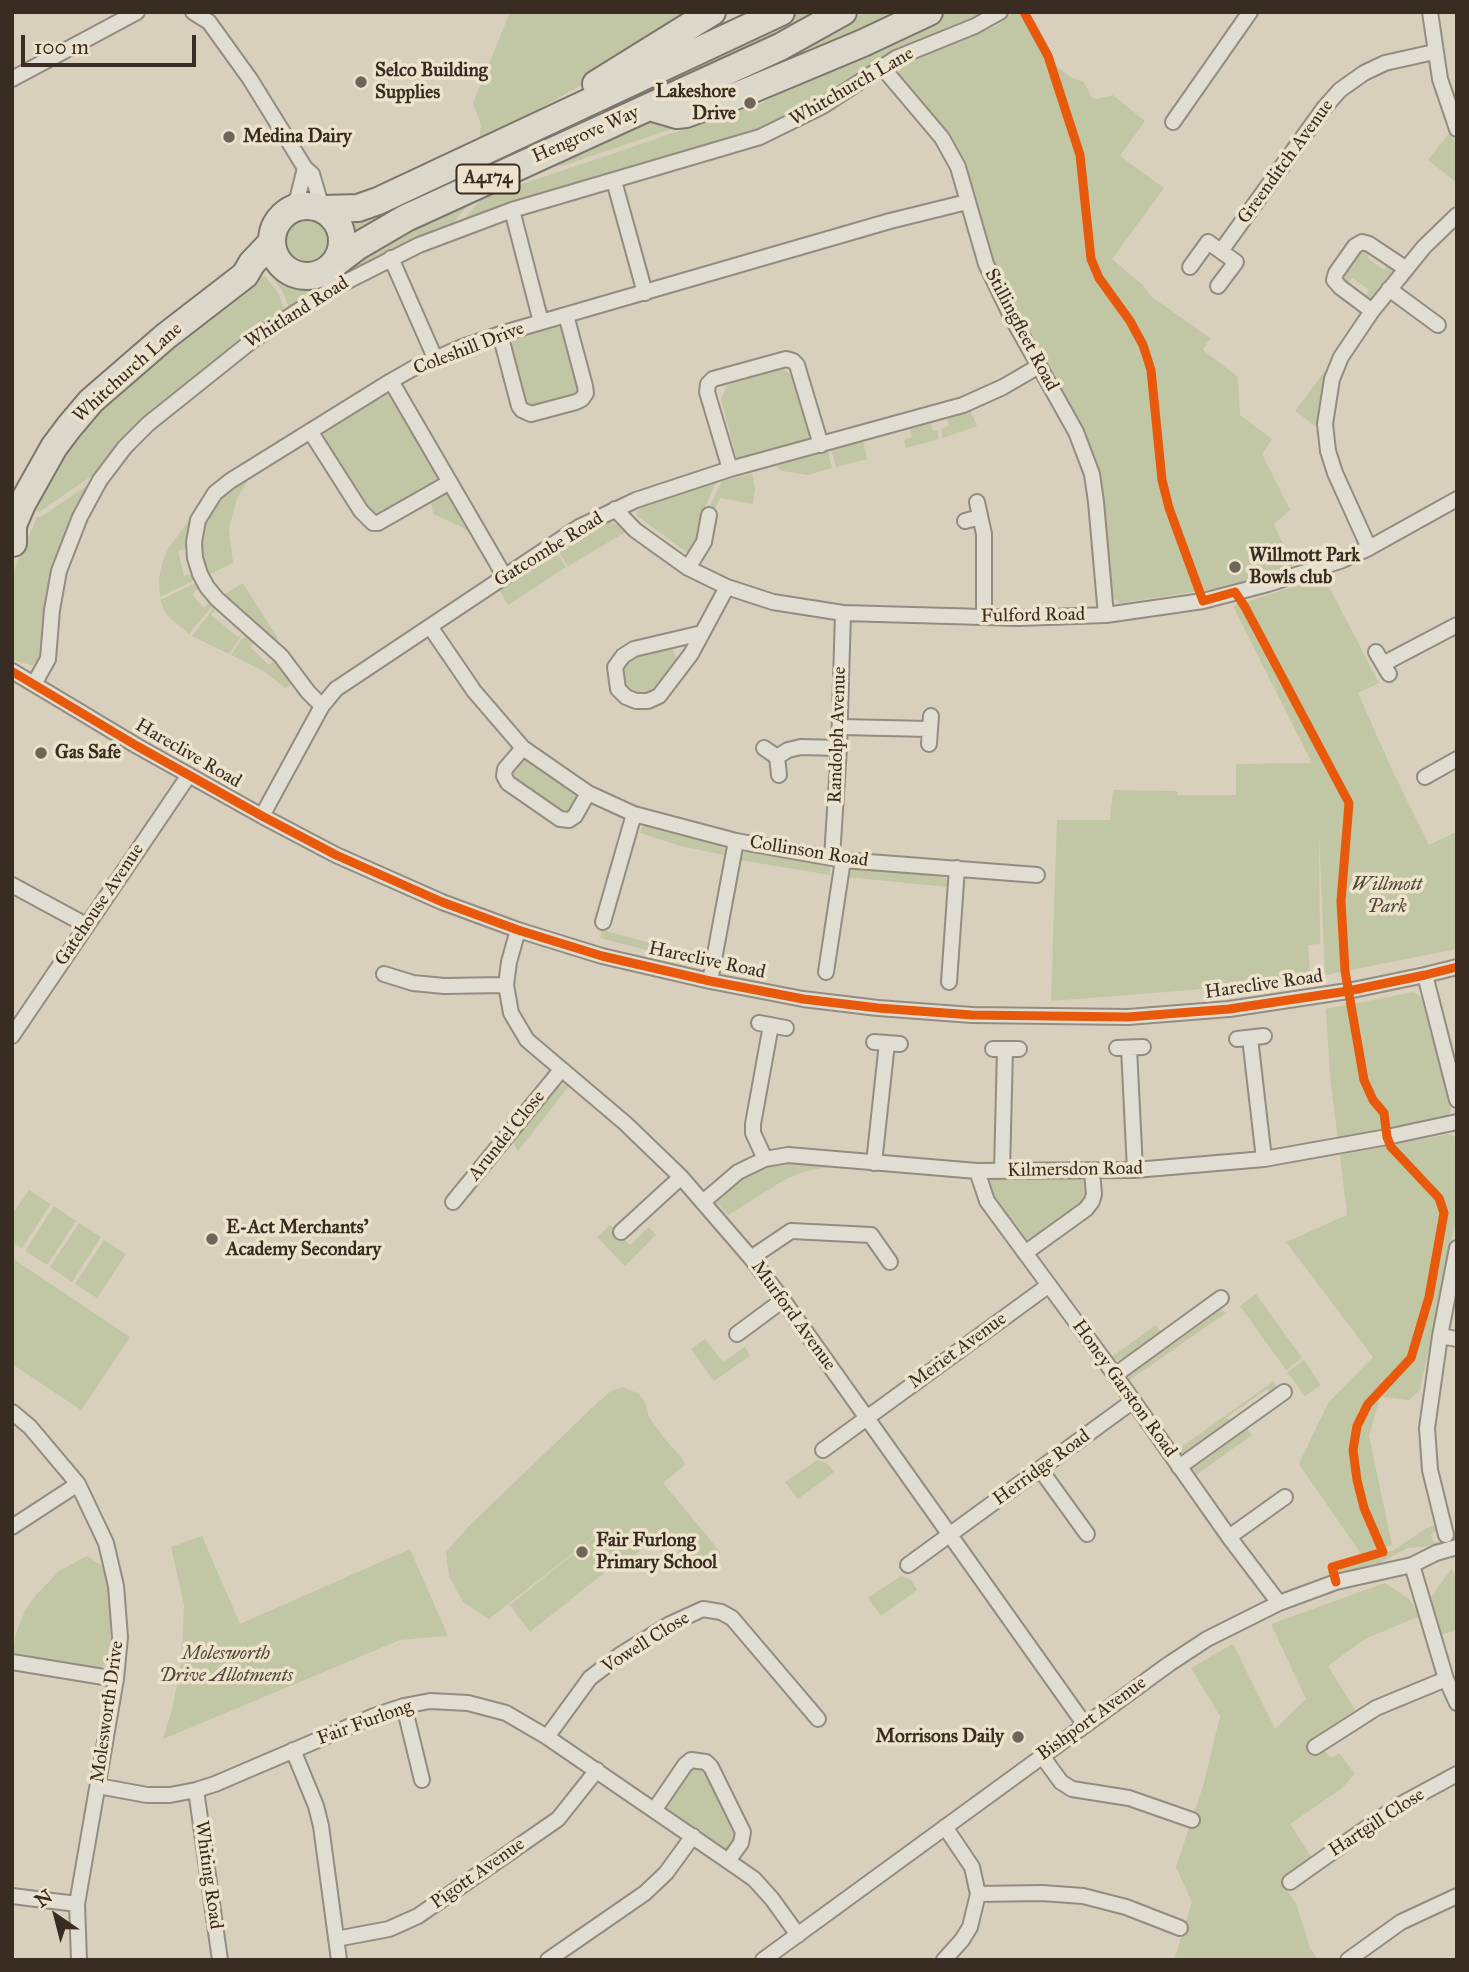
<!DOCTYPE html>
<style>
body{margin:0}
#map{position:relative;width:1469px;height:1972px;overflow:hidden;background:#d8d0bd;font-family:"IM FELL Great Primer",serif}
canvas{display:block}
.frame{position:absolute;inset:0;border:14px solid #382c23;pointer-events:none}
.north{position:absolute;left:21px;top:1881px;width:70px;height:70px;-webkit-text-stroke:5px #ede3cc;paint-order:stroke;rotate:325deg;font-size:19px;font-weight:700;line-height:28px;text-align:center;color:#382c23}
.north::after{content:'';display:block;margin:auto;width:24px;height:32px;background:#382c23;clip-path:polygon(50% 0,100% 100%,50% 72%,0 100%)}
.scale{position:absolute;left:21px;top:35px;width:175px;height:32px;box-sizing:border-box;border:4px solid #382c23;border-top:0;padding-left:9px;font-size:21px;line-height:24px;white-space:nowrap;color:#382c23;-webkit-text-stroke:5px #ede3cc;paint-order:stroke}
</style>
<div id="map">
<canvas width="1469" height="1972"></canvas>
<div class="frame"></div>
<div class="north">N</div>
<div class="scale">100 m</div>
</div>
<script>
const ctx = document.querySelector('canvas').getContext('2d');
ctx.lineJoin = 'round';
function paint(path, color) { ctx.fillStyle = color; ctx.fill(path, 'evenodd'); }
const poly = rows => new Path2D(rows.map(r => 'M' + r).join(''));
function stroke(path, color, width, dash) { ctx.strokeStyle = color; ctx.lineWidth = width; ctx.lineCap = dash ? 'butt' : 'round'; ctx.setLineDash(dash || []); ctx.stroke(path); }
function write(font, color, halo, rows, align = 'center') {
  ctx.font = font + ' "IM FELL Great Primer",serif'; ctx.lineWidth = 7; ctx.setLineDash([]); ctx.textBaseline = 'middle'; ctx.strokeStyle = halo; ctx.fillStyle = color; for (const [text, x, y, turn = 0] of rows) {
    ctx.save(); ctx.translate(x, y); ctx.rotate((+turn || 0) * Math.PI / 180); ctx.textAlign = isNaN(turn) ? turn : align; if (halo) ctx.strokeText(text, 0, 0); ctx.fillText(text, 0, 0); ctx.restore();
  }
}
paint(poly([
 [510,12,702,12,650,46,518,121,478,150,481,125,473,103],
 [796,12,829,12,349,244,346,228,338,211,766,29],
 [866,12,915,12,698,98,783,56],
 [945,12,988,12,900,48,875,63,833,96,758,134,465,222,464,219,479,202,490,195,762,103,816,73],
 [1014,12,1019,12,1043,51,1051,55,1057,66,1070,77,1084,82,1092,98,1098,99,1113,95,1145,121,1120,156,1164,188,1112,259,1143,285,1152,297,1210,338,1203,350,1238,377,1240,415,1272,439,1262,454,1290,510,1274,524,1293,567,1219,588,1120,603,1112,597,1102,494,1095,462,1081,422,1025,330,994,265,954,146,899,79,899,72,902,67,908,63,996,26],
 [719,113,562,166,558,165,496,187,647,118],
 [1450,132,1457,146,1457,183,1428,160],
 [480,192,455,220,457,225,290,310,282,290,270,275,279,275,305,286,325,283,353,261],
 '278 241a29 29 0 1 1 58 0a29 29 0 1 1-58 0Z',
 [1363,247,1372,250,1367,258,1384,270,1389,263,1394,271,1371,301,1364,298,1369,290,1352,278,1346,285,1342,279,1342,274],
 [265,276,278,293,286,313,250,336,168,400,98,474,96,473,39,512,36,511,47,487,71,446,91,420,119,390,253,282],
 [559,325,565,327,583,387,579,396,532,409,525,401,510,346,513,339],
 [1328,367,1319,402,1317,427,1295,411],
 [783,369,795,378,812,439,737,460,721,399,727,385],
 [386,393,392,396,441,480,380,517,372,517,361,505,363,499,329,445,320,441,320,434,323,430,379,395],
 [970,410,977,426,943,438,941,429,949,426,947,418],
 [931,423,933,431,937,430,939,439,906,448,904,440,912,437,910,429],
 [863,441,867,459,836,467,831,450],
 [828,451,832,468,808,475,782,471,777,468,780,465],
 [752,474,755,488,753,504,720,498,713,513,707,512,722,481],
 [244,479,248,481,237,498,229,529,233,563,208,575,201,549,204,524,220,496],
 [92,482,82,500,43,657,34,666,17,661,12,659,12,575,37,517,41,517],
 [716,482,703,512,698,539,689,554,636,515,641,508],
 [441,492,449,492,473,535,460,526,433,514,431,499],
 [189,520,193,523,188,548,178,551,184,576,194,574,197,579,160,597,159,580,162,563,168,549],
 [609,522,620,525,626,532,568,566,558,551],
 [556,552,566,567,508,605,499,590],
 [1324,577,1379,683,1358,693,1392,770,1429,845,1454,833,1457,836,1457,949,1325,975,1319,834,1320,944,1308,945,1310,971,1279,981,1191,990,1051,1001,1057,820,1110,820,1113,790,1177,791,1178,795,1236,795,1236,764,1312,763,1233,606],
 [198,582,200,587,192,594,203,608,211,602,214,604,189,634,166,614,160,600],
 [243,583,278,639,276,641,222,596],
 [215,606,217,607,211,615,238,637,245,630,229,654,192,636],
 [246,633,257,640,250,647,269,665,276,658,295,682,285,688,265,672,231,655],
 [672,649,677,658,659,681,659,687,653,693,634,694,623,685,620,667,638,652,643,655],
 [525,758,579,795,570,811,560,810,514,778,513,767,520,759],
 [649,825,718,844,724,849,724,855,681,846,640,833,642,827],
 [748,851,826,864,830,868,830,875,740,860,742,853],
 [855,869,941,876,947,879,947,887,847,877,850,871],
 [603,930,664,947,707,955,704,964,673,957,600,938],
 [1414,992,1421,997,1451,1106,1450,1114,1446,1118,1387,1128,1338,1140,1330,1077,1326,1009],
 [563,1084,569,1086,518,1151,513,1142,558,1086,561,1087],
 [1449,1134,1457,1138,1457,1214,1420,1390,1409,1400,1380,1397,1369,1436,1392,1545,1361,1554,1299,1464,1328,1403,1373,1357,1286,1242,1347,1215,1340,1155],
 [793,1160,835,1166,806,1171,786,1179,728,1215,717,1203,720,1192,758,1167],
 [983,1177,1079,1177,1088,1183,1090,1190,1085,1203,1032,1241,1023,1241,993,1201],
 [29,1190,51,1204,22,1248,12,1242,12,1215],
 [54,1206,76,1221,47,1265,25,1251],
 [79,1223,101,1237,72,1282,50,1267],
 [610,1225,630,1245,649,1227,656,1235,625,1266,597,1237],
 [104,1240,126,1254,97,1298,75,1284],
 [12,1258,130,1337,81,1410,12,1364],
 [1256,1294,1302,1358,1286,1370,1240,1306],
 [1218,1308,1226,1313,1128,1381,1129,1375,1136,1369,1134,1367,1161,1348,1164,1351,1213,1315,1211,1311],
 [1156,1325,1162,1334,1129,1357,1127,1356,1116,1361,1111,1357],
 [705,1339,723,1362,745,1347,750,1356,714,1381,691,1349],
 [1304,1360,1321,1385,1305,1396,1287,1372],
 [1274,1381,1277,1387,1273,1396,1267,1389,1227,1417,1232,1425,1227,1429,1223,1426,1188,1452,1188,1456,1182,1455,1177,1450],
 [623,1387,639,1394,645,1402,649,1417,664,1438,682,1458,685,1465,663,1483,721,1553,697,1573,663,1532,622,1565,619,1561,530,1632,510,1605,628,1510,489,1619,463,1602,449,1576,446,1552,470,1525,597,1403,611,1391],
 [1245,1426,1252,1435,1195,1476,1191,1468,1193,1463,1197,1459,1203,1461,1245,1430],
 [817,1460,827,1463,834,1472,798,1499,785,1482],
 [1435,1525,1439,1527,1431,1535,1434,1543,1457,1537,1457,1540,1438,1546,1407,1548,1369,1569,1336,1574,1334,1568,1341,1565,1394,1550,1425,1529],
 [202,1536,240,1624,410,1549,448,1636,400,1640,163,1739,172,1710,182,1657,184,1605,171,1547],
 [87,1556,104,1567,110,1597,110,1660,100,1668,16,1655,13,1651,16,1633,25,1611,35,1596,59,1571],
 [1452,1568,1457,1582,1457,1630,1440,1635,1431,1597],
 [901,1576,911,1580,917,1590,881,1616,868,1598],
 [1385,1583,1409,1599,1420,1616,1365,1639,1328,1666,1355,1710,1306,1744,1314,1755,1324,1751,1332,1758,1339,1753,1355,1774,1341,1789,1290,1824,1312,1858,1283,1878,1282,1883,1296,1903,1310,1948,1318,1960,1174,1960,1192,1902,1176,1867,1204,1783,1220,1716,1191,1668,1233,1644,1275,1729,1306,1699,1271,1624],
 [703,1766,716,1786,715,1792,723,1811,731,1814,740,1832,730,1852,665,1807,665,1804,691,1767]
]), '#c1c6a4');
const street = poly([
 [193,12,209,22,250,79,305,168,312,174,322,208],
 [1430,12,1440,79,1457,129],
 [882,67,942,138,958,167,986,264,1011,316,1076,432,1092,474,1096,502,1106,615],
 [12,79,137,12],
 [1173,122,1250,12],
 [614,181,645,293],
 [291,209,298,196,305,168],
 [512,210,541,322],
 [1221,251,1324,108,1340,90,1364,73,1385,63,1434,52],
 [391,258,435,358],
 [1190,267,1208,242,1236,262,1218,286],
 [1389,289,1438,325],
 [1372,311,1340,287,1334,280,1336,273,1355,246,1362,242,1369,244,1405,268],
 [500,334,519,406,522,410,531,414,576,402,582,399,586,393,585,386,566,315],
 [391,381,505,577],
 [310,431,361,511,373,523,378,523,450,482],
 [730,469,707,392,708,384,713,379,786,359,793,361,797,365,821,445],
 [977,502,984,534,984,617],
 [615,509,635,530,688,568,727,587,773,602,843,613,1019,618,1106,615,1203,601,1268,584,1340,561,1369,548,1457,499],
 [965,521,980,517],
 [1369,548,1335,473,1328,451,1325,424,1332,379,1341,357,1372,311,1424,247,1457,215],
 [688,568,704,542,709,515],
 [431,628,474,691,523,748,588,793,634,814,736,841,843,860,1037,875],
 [702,633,634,649,623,656,615,667,618,689,626,697,636,701,648,701,659,696,691,654,727,587],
 [1376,652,1389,674],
 [1383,664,1457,625],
 [12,671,137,746,262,816,336,855,442,902,518,930,602,956,710,981,803,999,878,1008,972,1015,1128,1017,1229,1009,1348,991,1425,975,1457,967],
 [34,684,48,659,52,610,59,571,80,517,100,480,125,447,148,424,253,340,330,290,419,245,512,210,760,137,823,106,896,58,975,26,1000,12],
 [322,706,308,692,281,656,217,599,207,587,200,574,195,558,194,542,198,520,215,493,230,481,391,381,412,369,462,347,500,334,890,221,967,202],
 [840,727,930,729,931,716],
 [929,744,930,729],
 [523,748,505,769,504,776,508,783,560,819,569,820,575,816,588,793],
 [764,748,777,757,788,750,801,747,839,748],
 [777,757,779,775],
 [1425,777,1457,759],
 [262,816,322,706,336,689,579,527,636,500,730,469,963,405,1003,387,1039,366],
 [832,857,839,748,843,613],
 [12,885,86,925],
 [603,922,634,814],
 [518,930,509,962,506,985,511,1013,527,1040,625,1123,681,1177,751,1258,783,1300,1085,1725],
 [826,972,843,860],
 [384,974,413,983,444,986,506,985],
 [1425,975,1457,1100],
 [710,981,736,841],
 [949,982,957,868],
 [759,1023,786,1028],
 [12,1036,189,775],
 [1250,1038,1264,1159],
 [1237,1039,1264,1036],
 [874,1042,900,1044],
 [1117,1048,1143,1047],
 [1129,1048,1135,1170],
 [993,1049,1019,1049],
 [765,1159,753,1133,753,1124,771,1025],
 [874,1163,887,1043],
 [977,1171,987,1201,1115,1375,1229,1537,1279,1603],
 [1002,1171,1005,1049],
 [704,1201,738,1172,765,1159,788,1155,977,1171,1135,1170,1264,1159,1387,1137,1457,1122],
 [453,1202,561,1070],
 [621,1232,681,1177],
 [1025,1253,1086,1209,1092,1201,1094,1194,1092,1172],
 [751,1258,791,1231,871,1235,890,1262],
 [737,1334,783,1300],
 [1440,1336,1457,1339],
 [1115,1375,1221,1298],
 [12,1412,30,1427,78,1484,106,1543,116,1586,120,1637,116,1679,77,1904,79,1960],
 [823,1450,1049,1285],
 [1179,1467,1284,1392],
 [1040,1469,1087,1534],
 [12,1527,78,1484],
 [1446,1535,1430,1470,1427,1428,1440,1336,1457,1248],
 [1229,1537,1285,1497],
 [908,1565,1133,1401],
 [1412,1565,1446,1679,1457,1703],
 [12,1662,116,1679],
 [404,1706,422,1780],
 [547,1737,590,1678,620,1655,670,1624,703,1609,721,1612,732,1618,818,1719],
 [1315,1747,1376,1708,1446,1679],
 [293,1750,316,1806,321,1826,339,1960],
 [1042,1756,1061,1782,1072,1789,1129,1798,1192,1820],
 [98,1786,147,1795,170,1795,196,1790,215,1784,374,1716,404,1706,430,1701,468,1703,506,1713,547,1737,728,1861,754,1879,772,1899,798,1935],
 [196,1790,220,1960],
 [655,1809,685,1765,691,1760,706,1762,711,1767,743,1832,741,1843,728,1861],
 [1290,1882,1396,1807,1457,1774],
 [978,1894,1042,1893,1083,1896,1126,1907,1180,1928],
 [12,1896,77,1904],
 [336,1939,389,1929,418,1916,558,1819,597,1770],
 [548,1960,645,1893,666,1873,693,1836],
 [763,1960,1169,1664,1207,1639,1279,1603,1336,1582,1412,1565,1436,1553,1457,1547],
 [944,1960,962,1940,970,1927,978,1894,972,1867,945,1827],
 [1348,1960,1401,1922,1457,1896]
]);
const highway = poly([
 [596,84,712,12],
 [650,107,677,115,686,114,741,94,863,43,929,12],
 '272 241a35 35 0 1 1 70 0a35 35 0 1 1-70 0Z',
 [324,209,358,208,378,201,781,12],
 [333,265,358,246,406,218,780,47,843,12],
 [13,543,13,525,22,504,54,447,69,427,91,401,166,336,245,275,252,263,272,242]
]);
stroke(street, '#938c80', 18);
stroke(highway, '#7c766c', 30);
stroke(street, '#e0ddd3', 14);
stroke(highway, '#dbd7cb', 26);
stroke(poly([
 [1024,12,1048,56,1080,155,1091,259,1099,278,1130,321,1143,345,1151,370,1162,480,1169,508,1203,601,1235,592,1245,607,1349,803,1341,901,1345,971,1364,1080,1373,1100,1384,1113,1387,1137,1391,1147,1439,1198,1444,1213,1429,1297,1411,1358,1368,1404,1357,1426,1353,1450,1357,1480,1364,1508,1383,1552,1332,1567,1336,1582],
 [13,672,137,746,262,816,336,855,442,902,518,930,602,956,710,981,803,999,878,1008,972,1015,1128,1017,1229,1009,1348,991,1425,975,1457,967]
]), '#e8590c', 9);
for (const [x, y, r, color] of [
 [361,82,7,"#706559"],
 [750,103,7,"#706559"],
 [229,137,7,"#706559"],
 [1235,567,7,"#706559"],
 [41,753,7,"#706559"],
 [212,1239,7,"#706559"],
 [582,1552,7,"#706559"],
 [1018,1737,7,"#706559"]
]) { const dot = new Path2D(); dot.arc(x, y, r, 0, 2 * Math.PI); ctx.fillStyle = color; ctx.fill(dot); stroke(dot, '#ede3cc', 2.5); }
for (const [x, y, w] of [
 [488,179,63]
]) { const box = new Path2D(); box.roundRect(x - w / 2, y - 14.5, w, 29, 5); ctx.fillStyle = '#ede3cc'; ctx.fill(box); stroke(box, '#382c23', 2); }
write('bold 18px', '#382c23', null, [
 ["A4174",488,179]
]);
write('bold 19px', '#382c23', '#ede3cc', [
 ["Selco Building",375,71],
 ["Supplies",375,93],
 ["Lakeshore",736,92,"right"],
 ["Drive",736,114,"right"],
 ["Medina Dairy",243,137],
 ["Willmott Park",1249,556],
 ["Bowls club",1249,578],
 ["Gas Safe",55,753],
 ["E-Act Merchants'",226,1228],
 ["Academy Secondary",226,1250],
 ["Fair Furlong",596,1541],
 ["Primary School",596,1563],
 ["Morrisons Daily",1004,1737,"right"]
], 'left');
write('19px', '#382c23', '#ede3cc', [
 ["Whitchurch Lane",852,87,-30],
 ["Hengrove Way",586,135,-24],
 ["Greenditch Avenue",1286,162,-54],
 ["Whitland Road",297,313,-32],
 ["Stillingfleet Road",1021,330,62],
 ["Coleshill Drive",469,349,-21],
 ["Whitchurch Lane",128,373,-42],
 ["Gatcombe Road",549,550,-32],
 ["Fulford Road",1033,616,-1],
 ["Randolph Avenue",838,735,-88],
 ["Hareclive Road",188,754,30],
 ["Collinson Road",809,852,9],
 ["Gatehouse Avenue",100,905,-56],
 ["Hareclive Road",707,961,12],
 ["Hareclive Road",1264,985,-8],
 ["Arundel Close",507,1136,-51],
 ["Kilmersdon Road",1075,1170,-1],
 ["Murford Avenue",793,1316,54],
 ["Meriet Avenue",958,1351,-36],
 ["Honey Garston Road",1124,1389,54],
 ["Herridge Road",1042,1468,-36],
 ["Vowell Close",646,1643,-32],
 ["Molesworth Drive",108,1712,-82],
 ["Bishport Avenue",1092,1719,-36],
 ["Fair Furlong",365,1723,-20],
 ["Hartgill Close",1377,1823,-33],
 ["Pigott Avenue",478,1874,-35],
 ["Whiting Road",208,1875,82]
]);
write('italic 19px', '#504939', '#ede3cc', [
 ["Willmott",1387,885],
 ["Park",1387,907],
 ["Molesworth",226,1654],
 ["Drive Allotments",226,1676]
]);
</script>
